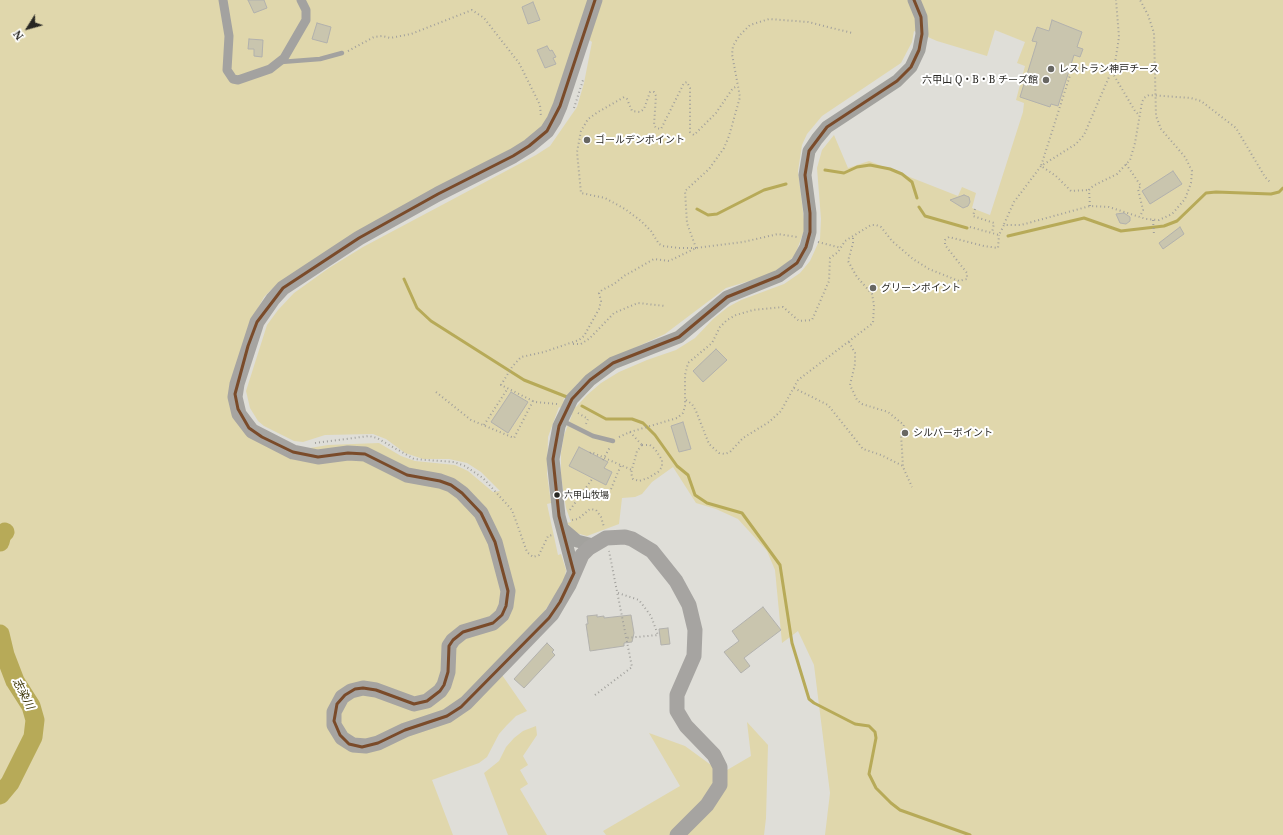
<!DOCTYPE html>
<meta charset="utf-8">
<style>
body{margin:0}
#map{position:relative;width:1283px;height:835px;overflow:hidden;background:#dfded8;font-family:"Noto Serif",serif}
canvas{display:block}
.north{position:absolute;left:8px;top:8px;width:40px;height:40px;-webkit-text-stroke:3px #fff;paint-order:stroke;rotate:233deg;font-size:11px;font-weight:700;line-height:16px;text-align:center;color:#282723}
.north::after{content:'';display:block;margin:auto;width:14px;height:18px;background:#282723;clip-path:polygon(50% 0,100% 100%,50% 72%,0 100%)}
</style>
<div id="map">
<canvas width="1283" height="835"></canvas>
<div class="north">N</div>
</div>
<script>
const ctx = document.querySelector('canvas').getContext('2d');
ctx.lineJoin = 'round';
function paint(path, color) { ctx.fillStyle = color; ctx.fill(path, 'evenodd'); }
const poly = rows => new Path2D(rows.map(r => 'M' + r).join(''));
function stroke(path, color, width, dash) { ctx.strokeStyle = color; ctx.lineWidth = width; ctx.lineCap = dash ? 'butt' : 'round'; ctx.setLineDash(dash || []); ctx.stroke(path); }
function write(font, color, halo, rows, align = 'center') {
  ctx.font = font + ' "Noto Serif","Noto Sans JP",serif'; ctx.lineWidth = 4; ctx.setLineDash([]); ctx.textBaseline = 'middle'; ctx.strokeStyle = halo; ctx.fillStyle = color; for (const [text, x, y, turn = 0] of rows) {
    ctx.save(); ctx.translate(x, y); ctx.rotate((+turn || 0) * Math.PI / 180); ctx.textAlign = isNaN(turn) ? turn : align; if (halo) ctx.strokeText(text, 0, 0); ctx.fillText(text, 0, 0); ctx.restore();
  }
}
paint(poly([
 [0,0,1283,0,1283,835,825,835,830,793,814,665,798,631,782,643,775,570,767,551,738,519,716,509,696,503,673,467,652,482,642,494,635,497,622,498,619,524,587,536,576,533,567,523,571,522,566,508,561,476,561,453,564,435,572,415,559,407,548,437,547,474,551,503,547,504,558,555,561,554,566,570,564,582,502,675,527,711,516,716,507,725,499,734,487,757,479,763,432,780,453,835,0,835],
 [995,30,1025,42,1017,63,1025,66,1016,100,1024,103,1023,112,990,215,972,208,976,193,962,187,958,196,869,161,848,168,834,135,822,150,817,168,821,219,820,239,810,261,800,273,784,284,741,300,728,307,713,319,695,338,676,350,647,360,619,372,601,383,587,395,576,407,563,400,578,383,608,360,665,334,726,288,769,275,787,263,795,255,805,228,798,171,802,145,807,134,822,116,901,63,912,42,914,31,937,41,987,56],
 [582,34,592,42,584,83,577,107,550,146,536,155,363,247,329,268,294,293,278,310,267,325,246,391,250,408,258,421,264,426,294,441,303,442,325,435,373,434,386,439,405,453,423,459,449,459,467,463,481,472,500,491,493,492,468,471,455,465,415,461,401,456,379,443,328,445,304,449,322,450,271,448,229,391,252,319,264,297,273,288,526,142,550,118],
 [747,722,768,745,766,818,764,835,606,835,603,831,680,786,649,733,685,746,722,773,751,756],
 [536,726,537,735,523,756,528,765,520,770,528,784,520,789,547,835,508,835,484,773,499,761,506,747,514,738,523,731]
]), '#e0d7ac');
stroke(poly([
 [825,170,844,173,857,167,870,165,890,169,902,174,912,182,917,198],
 [919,207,925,216,967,228],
 [697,209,708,215,717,214,764,190,786,184],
 [1008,236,1084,218,1121,231,1164,226,1177,221,1206,193,1216,192,1271,194,1279,192,1283,188],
 [404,279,417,308,431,321,524,380,567,397],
 [582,406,606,419,632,419,643,423,655,435,677,466,688,475,695,495,707,503,742,513,780,565,792,643,809,699,814,703,855,724,869,726,875,732,876,738,869,774,876,788,891,803,900,810,970,835]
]), '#b7aa58', 3);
stroke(poly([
 [0,542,2,534,5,532],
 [0,634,5,655,15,681,31,706,35,720,33,737,10,783,0,795]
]), '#b7aa58', 19);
const building = poly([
 [248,0,264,0,267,8,254,13,248,0],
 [533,2,540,20,528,24,522,7,533,2],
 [1052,20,1082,32,1077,47,1083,49,1080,57,1074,55,1058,106,1051,104,1050,107,1020,97,1037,42,1032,41,1037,27,1049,31,1052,20],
 [317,23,331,27,327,43,312,39,317,23],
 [249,39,263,40,262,57,254,56,254,49,248,49,249,39],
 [547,46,550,51,552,50,556,57,553,58,556,64,545,68,537,50,547,46],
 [1173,171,1182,184,1150,204,1142,191,1173,171],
 [964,195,969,197,970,202,968,206,963,208,950,200,964,195],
 [1124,213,1130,217,1130,221,1126,224,1120,223,1116,214,1124,213],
 [1180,227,1184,234,1163,249,1159,243,1180,227],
 [716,349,727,360,703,382,693,371,716,349],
 [511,392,528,402,508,433,491,422,511,392],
 [683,422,691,449,679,452,671,426,683,422],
 [579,447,608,462,604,468,612,472,606,485,569,466,579,447],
 [763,607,781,630,744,658,750,666,741,673,724,652,739,641,732,631,763,607],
 [597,615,597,617,604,616,604,618,631,615,634,633,632,642,624,643,624,646,590,651,586,624,588,624,587,616,597,615],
 [668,628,670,644,661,645,659,629,668,628],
 [547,643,554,650,552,652,555,655,524,688,514,679,547,643]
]);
paint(building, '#c9c5ae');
stroke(building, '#b2b1ad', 1);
stroke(poly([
 [348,51,374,37,382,36,390,38,411,34,472,10,484,18,519,63,540,105,541,117],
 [1072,69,1041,166,1056,176,1071,191,1089,190],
 [1112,72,1135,111,1139,115],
 [574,108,583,80],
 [1126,164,1141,186,1138,189,1143,210,1140,217],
 [1090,206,1089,190,1093,186,1117,174,1130,160,1135,143,1142,102,1144,98,1149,95,1191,98,1201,101,1236,128,1265,177,1271,183],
 [975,209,973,216,994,223,992,233],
 [1153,220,1154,235],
 [1004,224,1014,202,1041,166,1076,144,1084,135,1115,63,1119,37,1116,0],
 [970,227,999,235,1004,225,1021,225,1090,206,1109,207,1146,219,1159,220,1172,214,1185,199,1191,183,1192,171,1185,157,1161,129,1156,116,1154,33,1148,15,1140,0],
 [818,242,841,248],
 [696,248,679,248,663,246,659,244,651,231,641,221,625,209,605,198,581,193,577,152,581,131,588,119,598,112,624,97,627,99,632,111,640,112,644,109,650,92,654,92,656,96,654,125,656,128,661,129,684,83,687,82,690,88,690,132,694,135,716,113,733,88,738,86],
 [696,248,687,223,685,191,709,169,724,148,729,136,740,97,732,54,733,46,739,36,750,25,769,19,808,22,852,33],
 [849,342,855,353,855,364,850,385,857,400,862,404,888,412,904,425,901,434,903,467,912,487],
 [573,344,581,344,590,338,614,313,638,303,665,306],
 [794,388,828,405,863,449,881,455,903,466],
 [436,392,471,420,514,438,533,401],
 [686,400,692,404,696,411,709,444,719,453,725,454,730,452,743,438,769,422,781,411,798,380,873,323,874,305,872,294,857,277,848,261,853,243,853,237],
 [557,404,535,402,501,385,512,367,521,357,544,352,579,340,584,336,599,309,601,301,599,293,602,290,614,284,624,276,654,259,669,261,696,248,743,242,778,234,797,237],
 [578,413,588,419,586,424],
 [484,425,508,388],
 [630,432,642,445],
 [619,437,630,432,677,418,683,413,685,406,685,375,688,363,712,343,720,327,727,320,736,315,753,310,783,307,799,321,812,320,829,281,830,258,838,252,845,241,871,225,876,225,881,227,892,241,913,259,929,269,959,281,967,279,967,273,945,245,945,240,949,237,984,246,998,248,999,235],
 [315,443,369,436,377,438,414,459,454,462,465,466,483,478,512,510,527,552,533,557,539,555,548,536,552,535],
 [642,445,650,445,655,449,662,460,662,467,658,472,648,478,639,481,633,479,631,473,637,451,642,445],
 [590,453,591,452,632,470],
 [603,460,610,447],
 [611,489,621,465],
 [570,510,593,478],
 [572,520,578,519,590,509,596,510,601,517,604,527],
 [618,593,639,600,651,616,658,635,626,638],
 [595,695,632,667,609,551]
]), '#a1a09c', 2, [1, 3]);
stroke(poly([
 [281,62,320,59,342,53],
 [563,421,593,436,613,441]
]), '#a3a2a0', 4.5);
stroke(poly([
 [223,0,229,36,227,70,233,79,238,80,270,69,284,58,306,20,306,10,301,0]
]), '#a3a2a0', 9);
stroke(poly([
 [563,529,577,541,593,545],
 [574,573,559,516,553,459,559,426,572,399,590,380,613,363,679,337,727,297,779,276,797,263,806,247,810,232,810,213,805,175,809,151,817,139,827,127,897,81,911,67,919,50,922,34,921,17,914,0]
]), '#a3a29e', 13);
stroke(poly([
 [595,0,560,106,554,120,547,131,529,146,513,156,438,194,359,238,283,288,273,299,257,322,237,384,235,397,239,414,252,431,293,452,318,457,348,453,365,454,407,475,440,481,451,485,462,493,481,513,495,542,508,591,506,606,502,615,493,623,463,632,453,640,449,646,448,672,444,685,440,691,427,701,414,704,376,690,363,688,351,691,342,697,334,712,334,725,342,738,353,745,366,746,378,743,405,730,447,716,466,703,552,614,569,585,582,555,589,548,606,538,625,537,632,539,652,551,676,581,689,605,695,630,694,656,677,695,677,711,686,726,714,755,720,767,720,785,707,805,677,835]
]), '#a6a4a1', 15);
stroke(poly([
 [574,573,560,602,549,618,461,707,447,716,405,730,378,743,362,747,349,744,340,735,334,721,337,704,345,695,355,689,363,688,376,690,414,704,427,701,440,691,444,685,448,672,449,646,453,640,463,632,493,623,502,615,506,606,508,591,495,542,481,513,462,493,451,485,440,481,407,475,365,454,348,453,318,457,293,452,262,437,249,428,238,409,235,394,248,346,257,322,283,288,359,238,438,194,513,156,529,146,547,131,560,106,595,0],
 [574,573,559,516,553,459,559,426,572,399,590,380,613,363,679,337,727,297,779,276,797,263,806,247,810,232,810,213,805,175,809,151,827,127,897,81,911,67,919,50,922,34,921,17,914,0]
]), '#7a4b2a', 3);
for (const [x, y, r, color] of [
 [1051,69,4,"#686762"],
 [1046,80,4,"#686762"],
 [587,140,4,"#686762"],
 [873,288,4,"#686762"],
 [905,433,4,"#686762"],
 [557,495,3.5,"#282723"]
]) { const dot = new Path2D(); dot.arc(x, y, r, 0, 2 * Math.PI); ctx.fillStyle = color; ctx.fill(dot); stroke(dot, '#fff', 1.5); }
write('9px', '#282723', '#fff', [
 ["六甲山牧場",564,495]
], 'left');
write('10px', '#282723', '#fff', [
 ["レストラン神戸チース",1059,69],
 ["六甲山 Q・B・B チーズ館",1038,80,"right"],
 ["ゴールデンポイント",595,140],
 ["グリーンポイント",881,288],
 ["シルバーポイント",913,433]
], 'left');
write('italic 11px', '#3a3203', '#fff', [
 ["志染川",23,694,63]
]);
</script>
